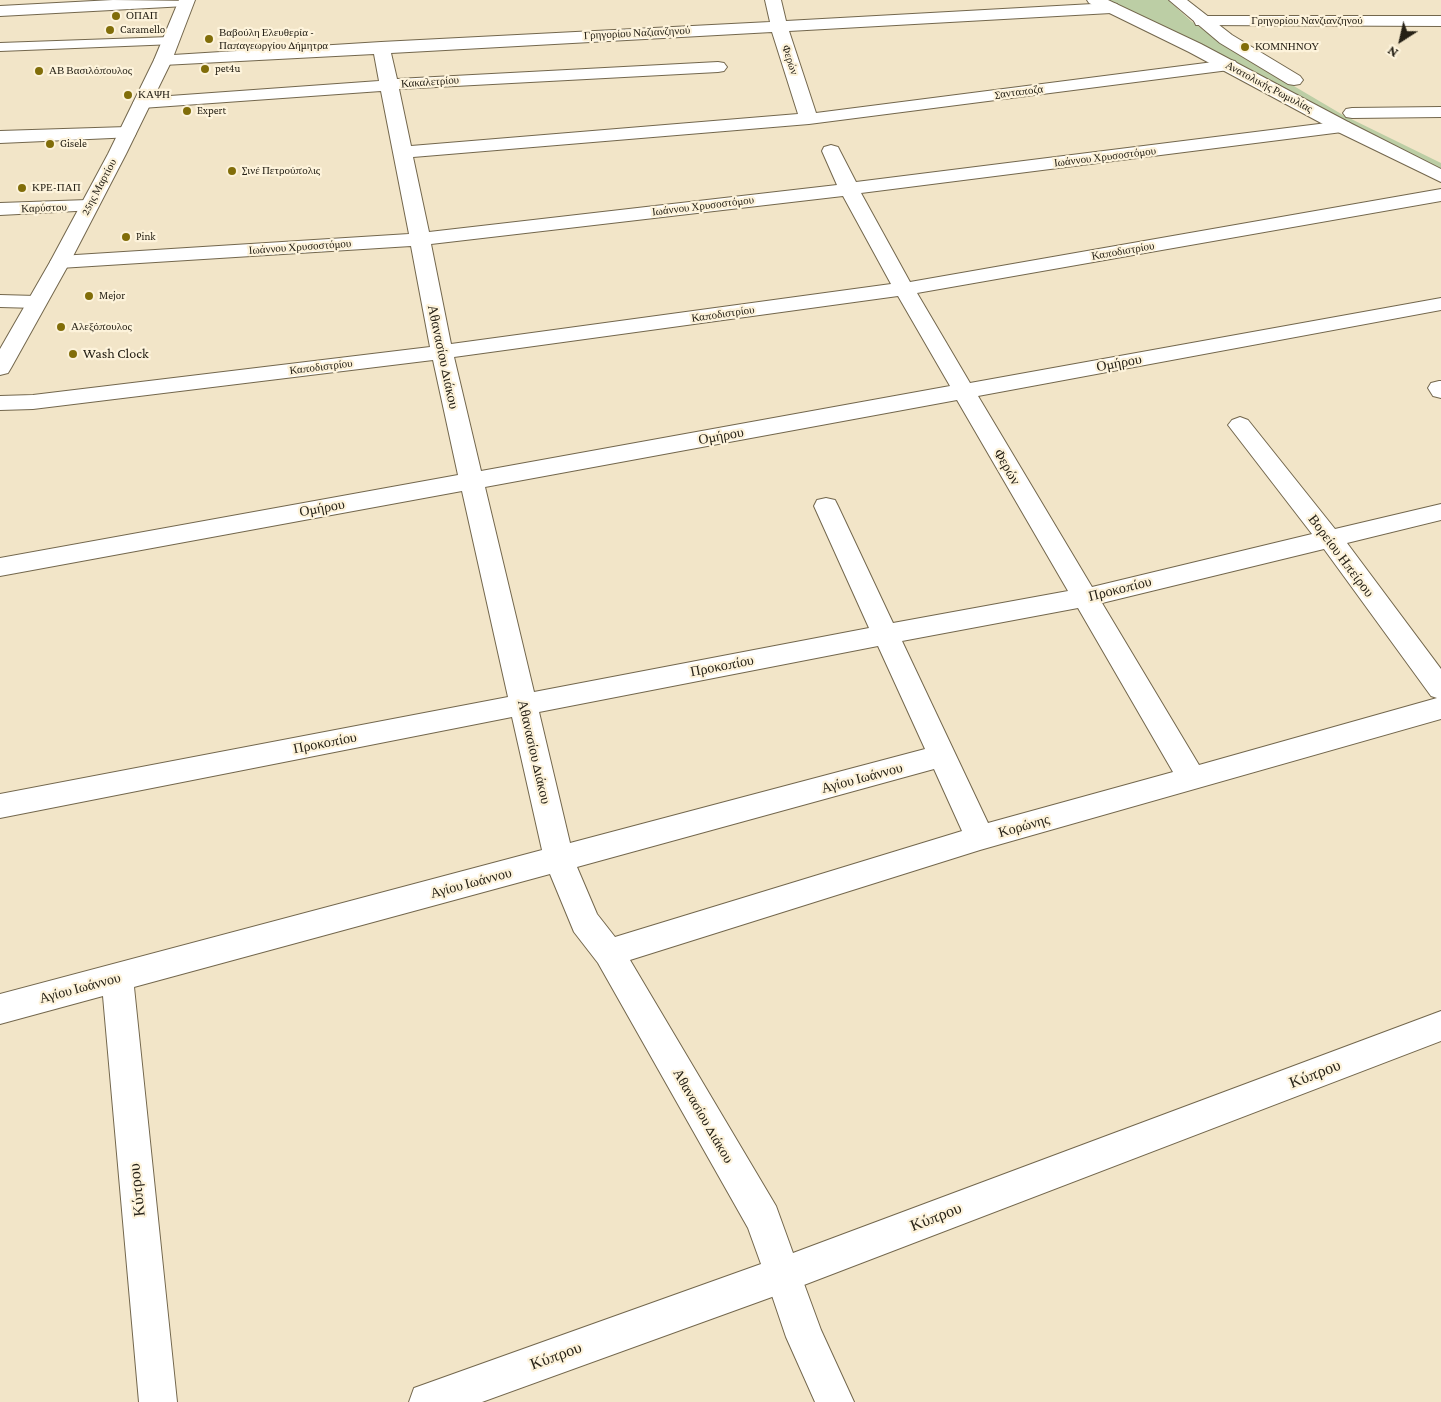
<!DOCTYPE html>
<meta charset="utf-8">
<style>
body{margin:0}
#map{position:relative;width:1441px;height:1402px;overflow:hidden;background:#f2e5c8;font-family:"Crimson Pro",serif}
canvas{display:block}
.north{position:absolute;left:1376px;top:15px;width:50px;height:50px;-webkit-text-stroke:4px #fdf3db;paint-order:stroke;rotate:215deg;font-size:14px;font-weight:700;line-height:20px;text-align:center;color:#262116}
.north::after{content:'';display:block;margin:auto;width:18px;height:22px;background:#262116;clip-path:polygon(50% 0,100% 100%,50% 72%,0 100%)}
</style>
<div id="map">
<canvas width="1441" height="1402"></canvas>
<div class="north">N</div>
</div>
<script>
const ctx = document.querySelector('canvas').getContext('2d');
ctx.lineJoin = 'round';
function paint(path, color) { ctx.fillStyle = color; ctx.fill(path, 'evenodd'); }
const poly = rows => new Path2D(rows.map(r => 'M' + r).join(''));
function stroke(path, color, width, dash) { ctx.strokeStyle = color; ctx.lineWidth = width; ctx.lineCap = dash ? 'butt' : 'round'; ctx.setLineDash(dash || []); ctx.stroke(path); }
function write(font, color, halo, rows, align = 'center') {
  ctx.font = font + ' "Crimson Pro",serif'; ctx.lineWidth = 4.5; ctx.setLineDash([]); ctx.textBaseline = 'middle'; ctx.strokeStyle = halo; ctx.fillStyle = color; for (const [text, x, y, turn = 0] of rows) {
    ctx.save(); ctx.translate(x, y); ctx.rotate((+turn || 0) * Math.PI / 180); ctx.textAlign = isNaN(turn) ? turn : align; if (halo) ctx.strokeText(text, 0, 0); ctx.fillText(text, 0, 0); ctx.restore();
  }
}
paint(poly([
 [1108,0,1168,0,1191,21,1226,46,1343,115,1441,163,1441,170,1334,117,1209,49]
]), '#bccea5');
const service = poly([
 [170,37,175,38,177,41,175,44,0,51,0,43,170,37]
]);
const pedestrian = poly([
 [783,1257,796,1262,821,1330,854,1402,815,1402,786,1337,765,1275,770,1262,783,1257]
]);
const minor = poly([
 [113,0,194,1,192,4,186,6,0,16,0,6,113,0],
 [765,0,781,0,786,21,1111,3,1117,4,1119,8,1117,12,1111,13,789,31,816,113,1229,60,1235,61,1238,65,1235,69,1229,70,809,124,413,157,429,232,837,185,822,151,824,147,831,145,838,147,840,151,856,182,1343,121,1350,123,1352,127,1350,131,861,193,910,282,1441,189,1441,201,917,293,970,383,1441,298,1441,310,978,396,1092,587,1312,534,1228,425,1232,420,1240,417,1248,420,1335,529,1441,504,1441,520,1347,543,1441,669,1441,719,980,850,630,960,776,1206,793,1253,1441,1011,1441,1041,783,1293,482,1402,409,1402,414,1388,428,1383,761,1264,748,1228,598,963,574,932,550,874,134,987,177,1402,139,1402,103,996,0,1024,0,994,542,850,512,717,0,818,0,794,508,697,462,491,0,576,0,558,458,475,433,360,33,409,0,410,0,396,33,395,430,347,411,246,60,268,53,266,50,262,53,258,60,256,409,234,381,91,142,108,136,107,133,103,136,99,142,98,379,81,374,54,163,65,157,64,154,60,157,56,381,42,770,22,765,0],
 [772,32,798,114,411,146,399,89,718,72,724,71,727,67,724,63,718,62,397,79,391,53,772,32],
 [843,196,891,284,451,344,431,244,843,196],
 [898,296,950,386,481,471,454,357,898,296],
 [957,400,1068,591,893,623,838,506,835,500,826,498,817,500,814,506,869,628,534,692,485,487,957,400],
 [1324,549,1431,696,1437,698,1199,765,1102,603,1324,549],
 [1078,608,1173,772,988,823,902,641,1078,608],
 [878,646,925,749,570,843,539,712,878,646],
 [934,769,962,831,615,937,597,914,577,867,934,769],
 [1202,16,1441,16,1441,26,1196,25,1194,21,1196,17,1202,16],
 [1441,107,1441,117,1352,118,1346,117,1343,113,1346,109,1352,108,1441,107],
 [127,127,134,129,136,133,134,137,0,143,0,131,127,127],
 [88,200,95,202,98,206,95,210,0,215,0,203,88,200],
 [0,295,36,296,43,298,47,302,43,306,36,308,0,307,0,295],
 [1439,381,1441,381,1441,398,1433,396,1428,388,1431,383,1439,381]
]);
const secondary = poly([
 [179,0,195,0,172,60,126,154,70,262,11,368,8,373,0,375,0,349,50,262,108,154,154,60,179,0],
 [1087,0,1108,0,1201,44,1350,123,1441,169,1441,182,1336,131,1189,52,1089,3,1087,0],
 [1169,0,1187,0,1232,35,1300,76,1303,80,1300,84,1294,85,1288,84,1220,43,1169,0]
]);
stroke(service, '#73674d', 2);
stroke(pedestrian, '#73674d', 2);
stroke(minor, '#73674d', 2);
stroke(secondary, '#73674d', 2);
paint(service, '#fff');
paint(pedestrian, '#fff');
paint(minor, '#fff');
paint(secondary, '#fff');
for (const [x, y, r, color] of [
 [116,16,5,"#816d09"],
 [110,30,5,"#816d09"],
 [209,39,5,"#816d09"],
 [1245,47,5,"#816d09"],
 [205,69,5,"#816d09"],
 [39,71,5,"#816d09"],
 [128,95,5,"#816d09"],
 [187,111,5,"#816d09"],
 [50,144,5,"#816d09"],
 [232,171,5,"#816d09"],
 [22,188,5,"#816d09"],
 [126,237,5,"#816d09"],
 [89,296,5,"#816d09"],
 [61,327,5,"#816d09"],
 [73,354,5,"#816d09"]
]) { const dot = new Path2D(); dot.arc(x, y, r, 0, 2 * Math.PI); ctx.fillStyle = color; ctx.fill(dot); stroke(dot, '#fdf3db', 2); }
write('11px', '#262116', '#fdf3db', [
 ["ΟΠΑΠ",126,16],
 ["Caramello",120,30],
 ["Βαβούλη Ελευθερία -",219,33],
 ["Παπαγεωργίου Δήμητρα",219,46],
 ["ΚΟΜΝΗΝΟΥ",1255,47],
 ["pet4u",215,69],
 ["ΑΒ Βασιλόπουλος",49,71],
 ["ΚΑΨΗ",138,95],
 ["Expert",197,111],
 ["Gisele",60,144],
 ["Σινέ Πετρούπολις",242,171],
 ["ΚΡΕ-ΠΑΠ",32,188],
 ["Pink",136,237],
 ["Mejor",99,296],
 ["Αλεξόπουλος",71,327]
], 'left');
write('11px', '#262116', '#fdf3db', [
 ["Γρηγορίου Νανζιανζηνού",1307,21],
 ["Γρηγορίου Ναζιανζηνού",637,33,-3],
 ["Φερών",790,60,72],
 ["Κακαλετρίου",430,82,-4],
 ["Ανατολικής Ρωμυλίας",1269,87,28],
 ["Σανταποζα",1019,92,-7],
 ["Ιωάννου Χρυσοστόμου",1105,157,-7],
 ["25ης Μαρτίου",99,187,-62],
 ["Ιωάννου Χρυσοστόμου",703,206,-7],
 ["Καρύστου",44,208,-2],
 ["Ιωάννου Χρυσοστόμου",300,247,-4],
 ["Καποδιστρίου",1123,251,-10],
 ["Καποδιστρίου",723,314,-8],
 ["Καποδιστρίου",321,367,-7]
]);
write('14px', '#262116', '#fdf3db', [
 ["Wash Clock",83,354]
], 'left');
write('14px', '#262116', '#fdf3db', [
 ["Αθανασίου Διάκου",443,357,78],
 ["Ομήρου",1119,363,-10],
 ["Ομήρου",721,436,-10],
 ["Φερών",1007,467,60],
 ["Ομήρου",322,508,-10],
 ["Βορείου Ηπείρου",1341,556,53],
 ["Προκοπίου",1120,589,-14],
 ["Προκοπίου",722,666,-11],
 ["Προκοπίου",325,743,-11],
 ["Αθανασίου Διάκου",534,752,77],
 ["Αγίου Ιωάννου",862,778,-15],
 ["Κορώνης",1024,826,-16],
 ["Αγίου Ιωάννου",471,883,-15],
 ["Αγίου Ιωάννου",80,988,-15],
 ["Αθανασίου Διάκου",703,1116,60]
]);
write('16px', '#262116', '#fdf3db', [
 ["Κύπρου",1315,1074,-21],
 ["Κύπρου",137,1190,-96],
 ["Κύπρου",936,1217,-21],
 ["Κύπρου",556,1356,-20]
]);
</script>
